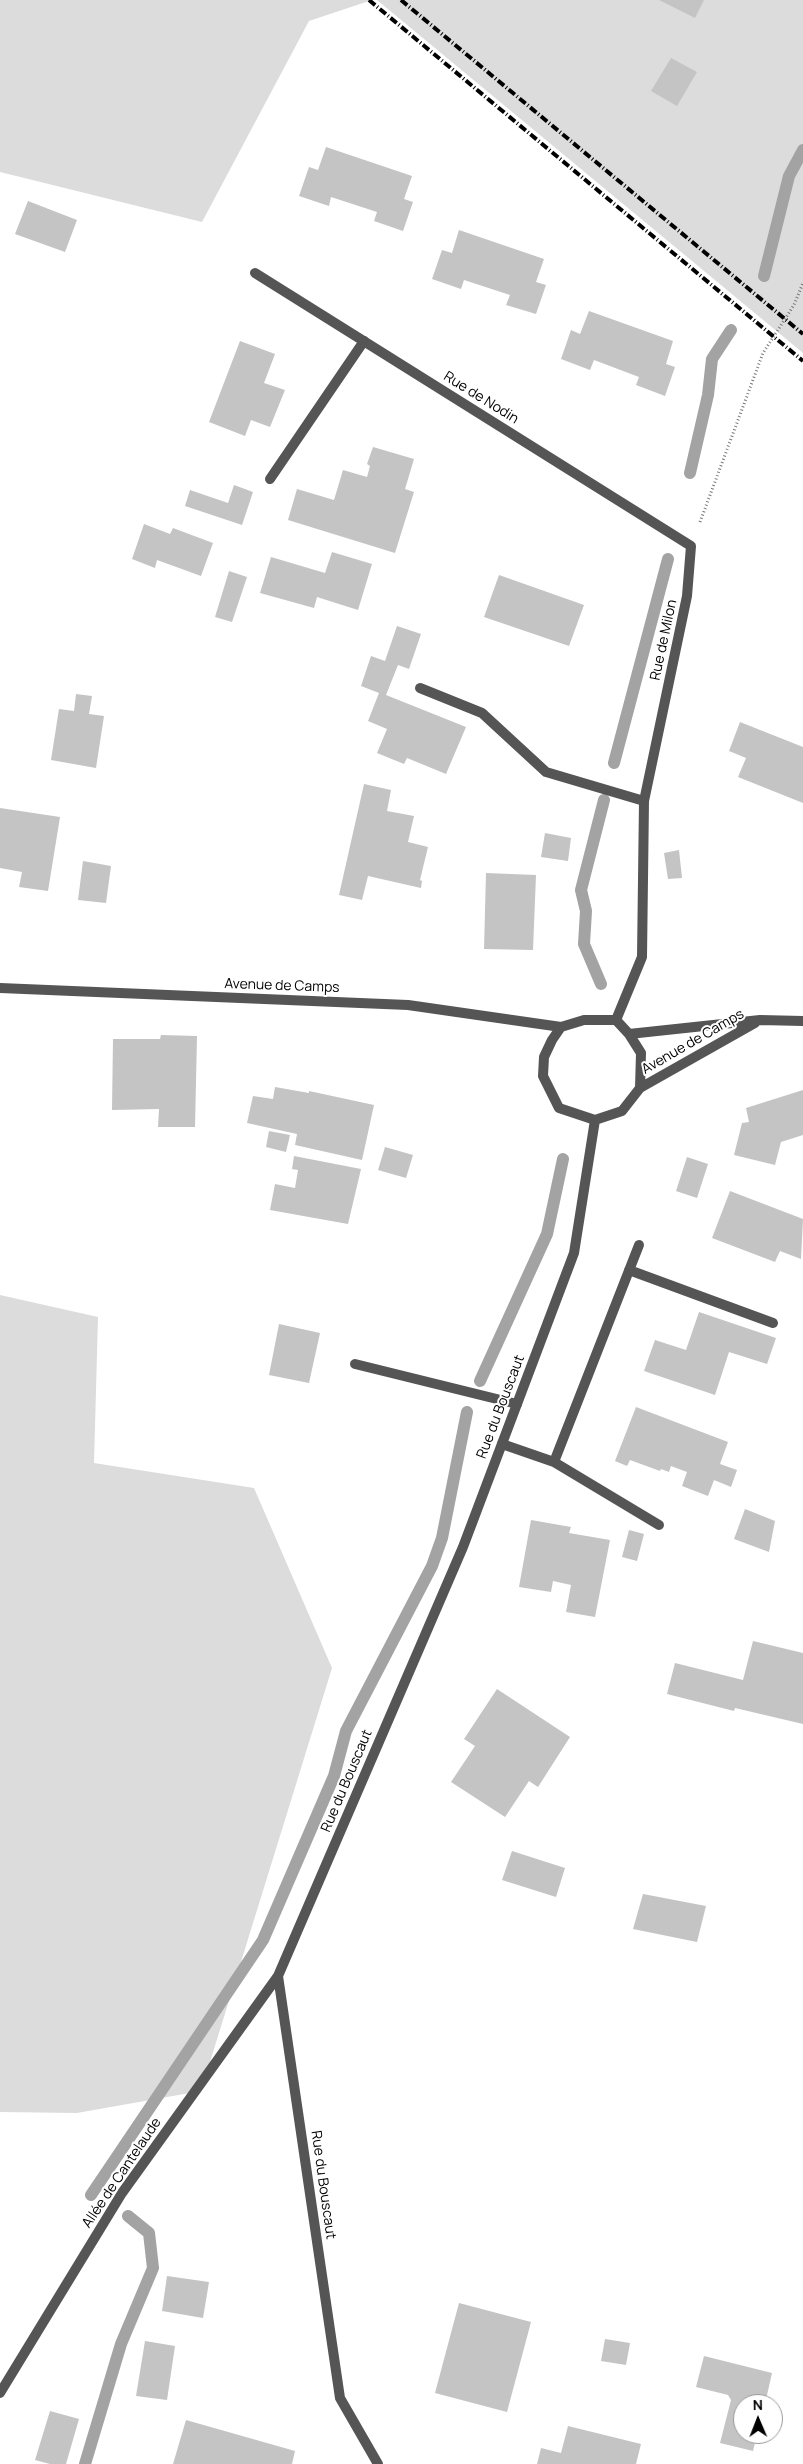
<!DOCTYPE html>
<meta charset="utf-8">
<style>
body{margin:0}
#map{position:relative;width:803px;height:2464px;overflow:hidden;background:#fff;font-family:Manrope,sans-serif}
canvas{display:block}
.north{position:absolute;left:733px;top:2394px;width:50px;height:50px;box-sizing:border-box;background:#fff;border:1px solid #999;border-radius:50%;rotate:359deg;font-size:14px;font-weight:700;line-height:20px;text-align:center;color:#000}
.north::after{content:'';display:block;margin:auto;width:18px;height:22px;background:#000;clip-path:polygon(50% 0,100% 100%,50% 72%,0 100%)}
</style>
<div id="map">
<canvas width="803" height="2464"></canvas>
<div class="north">N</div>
</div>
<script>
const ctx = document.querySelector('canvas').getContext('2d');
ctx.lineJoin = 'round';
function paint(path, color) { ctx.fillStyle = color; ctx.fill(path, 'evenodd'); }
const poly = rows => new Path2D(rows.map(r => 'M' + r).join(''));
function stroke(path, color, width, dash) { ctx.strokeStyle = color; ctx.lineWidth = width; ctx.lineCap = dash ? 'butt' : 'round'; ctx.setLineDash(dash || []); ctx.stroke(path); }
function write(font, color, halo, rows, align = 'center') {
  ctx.font = font + ' Manrope,sans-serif'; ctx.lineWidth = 4; ctx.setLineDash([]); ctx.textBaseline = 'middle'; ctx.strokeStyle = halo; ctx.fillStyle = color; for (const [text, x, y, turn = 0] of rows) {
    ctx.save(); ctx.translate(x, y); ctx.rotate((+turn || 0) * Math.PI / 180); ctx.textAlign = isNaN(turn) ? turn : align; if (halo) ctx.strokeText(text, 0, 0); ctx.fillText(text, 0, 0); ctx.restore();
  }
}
paint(poly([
 [0,0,372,0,309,21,202,222,0,172],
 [377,0,803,0,803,353,733,295],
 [0,1295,98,1317,94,1463,254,1488,332,1668,201,2091,77,2113,0,2112]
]), '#dcdcdc');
stroke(poly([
 [764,276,789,176,803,150],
 [690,473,708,395,712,359,731,330],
 [614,763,668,559],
 [601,984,584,944,586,911,581,890,604,800],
 [480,1381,547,1234,563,1159],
 [91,2195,263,1940,334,1776,346,1731,432,1566,442,1538,467,1412],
 [85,2464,121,2344,153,2268,149,2233,128,2216]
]), '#a3a3a3', 12);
paint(poly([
 [659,0,704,0,695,18],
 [671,58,697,72,677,106,651,91],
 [326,147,412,176,404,199,413,202,403,231,374,221,377,212,331,197,329,206,299,196,309,167,318,170],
 [28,201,77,220,65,252,15,234],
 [459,230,544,259,536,282,546,285,536,314,506,305,510,295,464,280,461,289,432,279,442,250,452,253],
 [589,311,673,341,666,364,675,367,665,396,636,385,639,377,594,360,590,370,561,359,571,330,580,334],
 [240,341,275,354,264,383,285,390,270,427,251,420,245,436,209,422],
 [373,447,414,459,405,489,414,492,395,553,288,520,297,489,334,500,343,470,367,477,370,466,367,464],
 [234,485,253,492,242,525,185,506,190,490,228,503],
 [144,524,170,534,173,528,213,543,201,576,157,560,155,568,132,559],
 [332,552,372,564,358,610,317,597,314,608,260,593,271,557,325,573],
 [229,571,247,577,232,622,215,617],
 [499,575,584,605,569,646,484,617],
 [397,626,421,634,409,669,398,665,386,695,466,727,446,774,407,758,404,764,377,753,387,729,368,721,379,693,361,686,371,656,385,661],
 [76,694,92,696,89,714,104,716,96,768,51,760,59,709,74,711],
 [740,722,803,747,803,803,738,777,746,758,729,751],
 [364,784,391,790,387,811,414,816,408,842,428,847,420,880,422,881,421,888,368,876,362,900,339,895],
 [0,808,60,817,48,891,19,887,22,872,0,868],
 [545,833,571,838,568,861,541,857],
 [679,850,682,878,668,879,664,853],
 [83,861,111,866,106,903,78,900],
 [486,873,536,875,533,950,484,949],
 [161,1035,197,1036,195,1127,158,1127,159,1109,112,1110,113,1039,160,1039],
 [275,1087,309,1093,309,1091,374,1105,362,1160,295,1145,297,1134,247,1123,253,1096,273,1099],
 [803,1090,803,1135,781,1142,775,1165,734,1155,742,1123,749,1122,746,1108],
 [269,1131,290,1135,286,1152,266,1147],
 [385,1147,413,1155,406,1178,378,1170],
 [294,1156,361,1169,348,1224,270,1210,275,1184,295,1188,298,1170,292,1169],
 [687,1157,708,1164,697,1198,676,1191],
 [730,1191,803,1219,801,1259,780,1251,775,1262,712,1238],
 [699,1312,776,1338,767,1364,729,1352,715,1395,644,1371,655,1340,686,1350],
 [279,1324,320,1333,309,1383,269,1375],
 [636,1407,728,1442,720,1464,737,1470,731,1487,714,1480,708,1496,682,1486,687,1472,671,1466,669,1472,661,1469,660,1471,630,1460,627,1466,615,1461],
 [745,1509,775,1521,769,1552,734,1539],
 [531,1520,571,1527,569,1533,610,1540,595,1617,566,1612,571,1585,553,1581,551,1592,519,1587],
 [629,1530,644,1534,637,1561,622,1557],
 [753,1641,803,1653,803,1724,735,1708,734,1711,667,1694,675,1663,743,1680],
 [497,1689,570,1737,538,1787,529,1781,505,1817,451,1782,475,1746,464,1739],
 [512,1851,565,1868,556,1897,502,1880],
 [643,1894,706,1906,697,1942,633,1929],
 [167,2276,209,2282,203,2318,162,2311],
 [459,2303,531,2322,507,2412,435,2393],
 [605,2339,630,2343,626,2365,601,2361],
 [145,2341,175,2346,167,2400,136,2396],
 [704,2356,772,2373,765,2404,743,2404,743,2434,757,2434,753,2451,720,2443,731,2400,728,2395,696,2387],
 [50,2411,79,2419,66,2464,50,2464,35,2460],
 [186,2420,295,2451,292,2464,173,2464],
 [568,2426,641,2444,636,2464,537,2464,541,2448,561,2453]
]), '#c4c4c4');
stroke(poly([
 [700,522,763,353,794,305,803,283]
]), '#777', 3, [1, 2.5]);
stroke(poly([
 [270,479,364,341],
 [420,688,482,713,546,772,644,801],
 [629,1270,773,1323],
 [355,1364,517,1404],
 [502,1444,554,1462,639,1245],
 [554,1462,659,1525]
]), '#555', 10);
stroke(poly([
 [255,273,691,546,687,596,644,801,642,957,616,1020],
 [0,988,408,1005,561,1027],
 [584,1020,616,1020,629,1034,641,1053,640,1088,622,1111,595,1120,559,1108,543,1076,544,1057,552,1040,561,1027,584,1020],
 [629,1034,760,1020,803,1021],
 [640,1088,755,1023],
 [0,2393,122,2193,278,1976],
 [378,2464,340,2398,278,1976,463,1547,574,1253,595,1120]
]), '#555', 10);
stroke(poly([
 [369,0,803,361],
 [401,0,803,334]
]), '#000', 4, [8, 2.5, 1, 2.5]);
write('14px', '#000', '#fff', [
 ["Rue de Nodin",481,398,32],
 ["Rue de Milon",664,640,-78],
 ["Avenue de Camps",282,986,2],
 ["Avenue de Camps",693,1042,-30],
 ["Rue du Bouscaut",501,1407,-69],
 ["Rue du Bouscaut",347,1781,-67],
 ["Allée de Cantelaude",122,2173,-56],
 ["Rue du Bouscaut",323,2185,82]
]);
</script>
